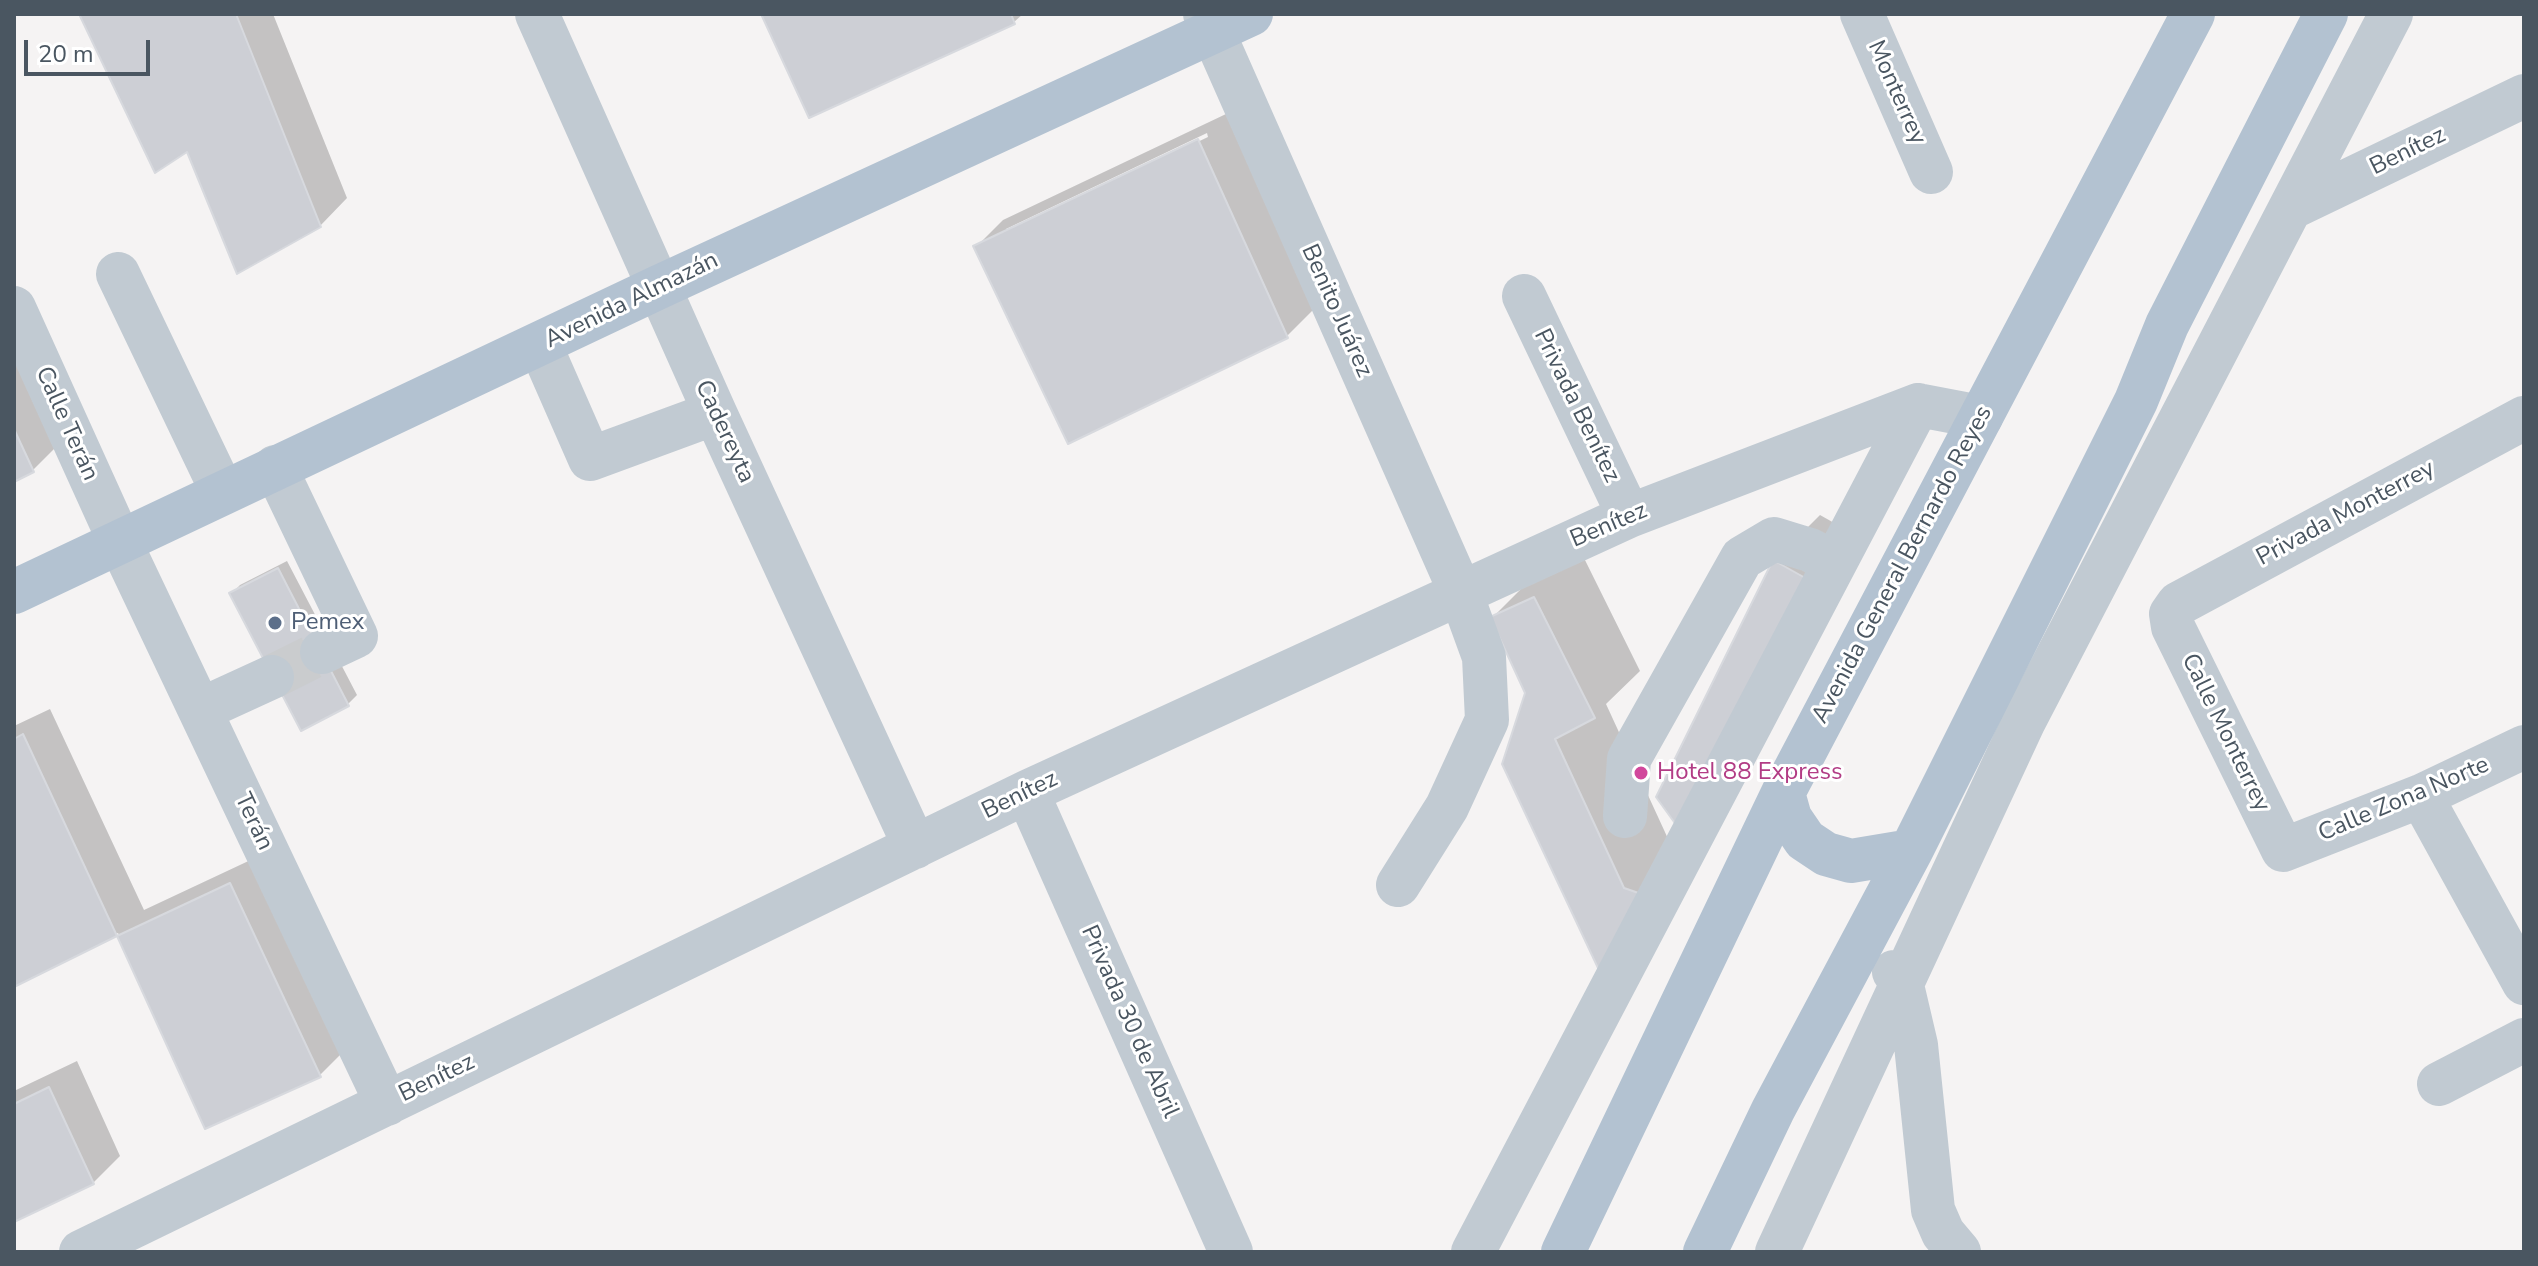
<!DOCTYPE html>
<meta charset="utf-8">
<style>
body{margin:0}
#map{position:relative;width:2538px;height:1266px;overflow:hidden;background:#f5f3f3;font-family:"Nunito Sans",sans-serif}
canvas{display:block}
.frame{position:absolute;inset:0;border:16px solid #4a5661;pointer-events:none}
.scale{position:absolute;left:24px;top:40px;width:126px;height:36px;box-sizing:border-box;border:4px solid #4a5661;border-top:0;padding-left:10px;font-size:24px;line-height:28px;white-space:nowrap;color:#4a5661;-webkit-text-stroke:6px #fff;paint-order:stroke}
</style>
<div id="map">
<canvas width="2538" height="1266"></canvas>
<div class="frame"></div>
<div class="scale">20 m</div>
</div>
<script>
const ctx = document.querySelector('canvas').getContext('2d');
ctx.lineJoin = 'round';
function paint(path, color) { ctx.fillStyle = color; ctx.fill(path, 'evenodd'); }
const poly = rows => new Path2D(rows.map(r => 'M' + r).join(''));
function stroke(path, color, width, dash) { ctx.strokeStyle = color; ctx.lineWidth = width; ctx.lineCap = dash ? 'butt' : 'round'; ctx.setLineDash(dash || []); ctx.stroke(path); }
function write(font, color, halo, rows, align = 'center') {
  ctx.font = font + ' "Nunito Sans",sans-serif'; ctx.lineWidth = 6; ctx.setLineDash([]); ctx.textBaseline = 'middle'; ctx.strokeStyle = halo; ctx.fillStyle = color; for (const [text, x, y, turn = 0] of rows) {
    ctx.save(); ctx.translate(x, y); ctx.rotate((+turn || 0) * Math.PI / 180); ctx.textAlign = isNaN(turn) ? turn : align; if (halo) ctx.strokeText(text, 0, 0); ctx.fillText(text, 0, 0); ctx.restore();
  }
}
paint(poly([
 [81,14,273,14,347,198,320,226,188,149],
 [763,14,1023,14,1014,22],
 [1226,114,1314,309,1287,336,976,247,1003,220],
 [1207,133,1208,137,1006,233,1006,229],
 [14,344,60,443,33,470,14,480],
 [1820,515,1852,533,1728,784,1774,561],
 [1581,552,1640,671,1606,704,1670,843,1607,981,1527,693,1492,618,1538,572],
 [287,561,357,695,348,704,302,728,231,594,240,585],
 [50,709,144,910,257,857,347,1048,320,1075,206,1127,118,933,14,983,14,726],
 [77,1061,120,1156,93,1183,14,1220,14,1091]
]), '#0003');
const building = poly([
 [79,14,236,14,321,227,237,274,187,152,155,173,79,14],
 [761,14,1011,14,1015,24,809,118,761,14],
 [1198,139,1288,338,1068,444,973,246,1198,139],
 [14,429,34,472,14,482,14,429],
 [1773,560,1807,579,1682,833,1656,797,1773,560],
 [278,568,349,706,301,731,229,593,278,568],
 [1534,597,1595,718,1555,739,1624,888,1650,897,1606,985,1502,764,1525,693,1490,617,1534,597],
 [23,734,117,936,14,987,14,739,23,734],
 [230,883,321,1077,205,1129,117,936,230,883],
 [49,1087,94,1184,14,1222,14,1104,49,1087]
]);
paint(building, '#cdcfd5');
stroke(building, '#d7d9de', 2);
stroke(poly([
 [272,677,322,652]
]), '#caccce', 44, [44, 22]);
stroke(poly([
 [537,14,715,413,915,847],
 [1205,14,1460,591,1484,657,1487,720,1447,807,1398,885],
 [1862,14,1931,172],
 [2293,207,2524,96],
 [118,274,222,491],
 [1524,296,1629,516],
 [14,308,119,540,387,1104],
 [540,345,590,459,715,413],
 [2524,418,2178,604,2171,614,2173,627,2283,850,2421,796,2524,747],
 [275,467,356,636,322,652],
 [200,710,272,677],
 [1027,792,1231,1252],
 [2421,796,2524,983],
 [1625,816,1629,759,1742,558,1774,539,1810,550,1834,563],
 [1894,972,1901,981,1916,1045,1933,1210,1943,1233,1959,1252],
 [2439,1084,2524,1040],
 [81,1252,1027,792,1629,516,1918,405,1981,417],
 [1473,1252,1918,405],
 [1777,1252,2024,721,2391,14]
]), '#c1cad2', 44);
stroke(poly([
 [14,592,659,287,1251,14],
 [1783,793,1790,818,1805,840,1826,854,1851,861,1911,851],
 [1563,1252,1783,793,2193,14],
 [1705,1252,1773,1110,1911,851,2136,401,2167,325,2326,14]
]), '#b3c2d1', 44);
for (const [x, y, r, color] of [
 [275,623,8,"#5c6f8a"],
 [1641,773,8,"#d1479c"]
]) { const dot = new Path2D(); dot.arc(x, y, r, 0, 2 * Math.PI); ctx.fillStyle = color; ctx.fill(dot); stroke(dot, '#fff', 3); }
write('24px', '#4a5661', '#fff', [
 ["Monterrey",1896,93,66],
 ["Benítez",2408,152,-26],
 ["Avenida Almazán",632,301,-26],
 ["Benito Juárez",1336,311,66],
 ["Privada Benítez",1576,406,64],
 ["Calle Terán",66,424,66],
 ["Cadereyta",724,432,65],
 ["Privada Monterrey",2346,514,-28],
 ["Benítez",1609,526,-23],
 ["Avenida General Bernardo Reyes",1903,565,-62],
 ["Calle Monterrey",2225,733,64],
 ["Benítez",1020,796,-26],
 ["Calle Zona Norte",2404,800,-23],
 ["Terán",253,822,65],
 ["Privada 30 de Abril",1129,1022,66],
 ["Benítez",437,1079,-26]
]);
write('24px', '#4e5e75', '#fff', [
 ["Pemex",291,623]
], 'left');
write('24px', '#b23c85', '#fff', [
 ["Hotel 88 Express",1657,773]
], 'left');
</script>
